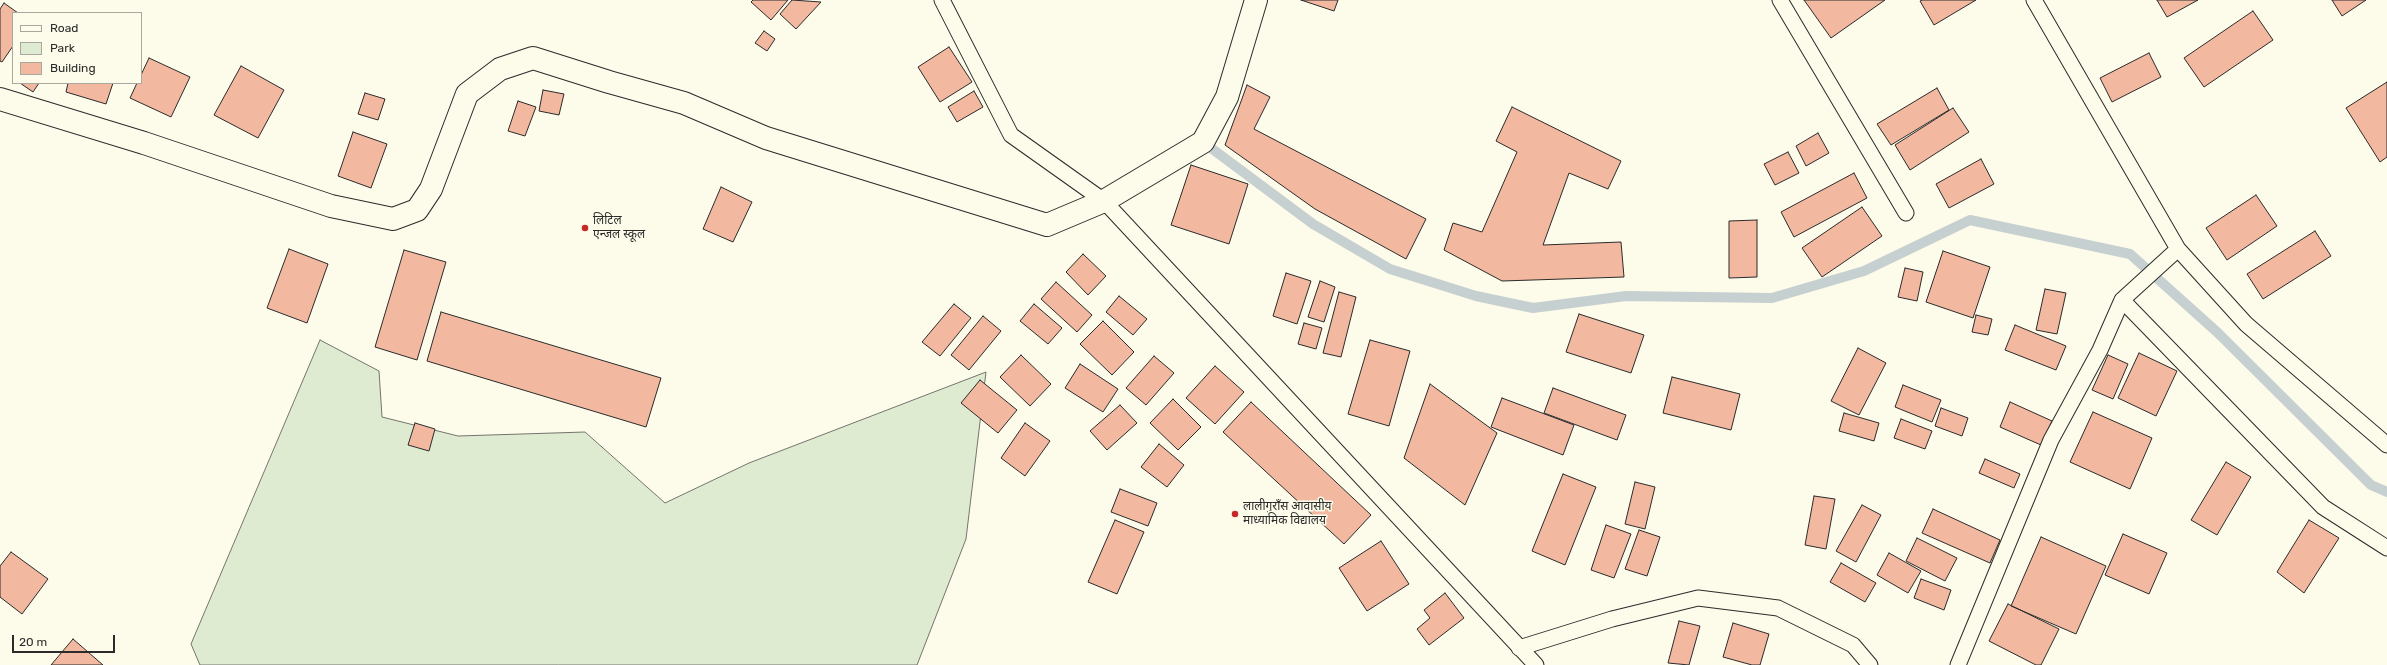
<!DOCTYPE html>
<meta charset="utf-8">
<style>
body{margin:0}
#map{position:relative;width:2387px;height:665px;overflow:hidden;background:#fdfbea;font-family:Rubik,sans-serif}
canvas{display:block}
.legend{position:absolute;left:12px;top:12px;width:130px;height:72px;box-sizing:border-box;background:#fdfbea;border:1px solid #a9a89e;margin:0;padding:5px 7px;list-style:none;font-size:12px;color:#2b2b2b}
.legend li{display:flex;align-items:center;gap:8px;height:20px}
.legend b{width:20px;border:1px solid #a9a89e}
.scale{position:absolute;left:12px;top:635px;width:103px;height:18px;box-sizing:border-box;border:2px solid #2b2b2b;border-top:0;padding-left:5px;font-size:12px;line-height:14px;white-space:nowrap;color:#2b2b2b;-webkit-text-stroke:3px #fdfbea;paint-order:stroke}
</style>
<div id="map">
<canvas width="2387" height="665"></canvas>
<ul class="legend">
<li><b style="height:5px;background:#fdfbea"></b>Road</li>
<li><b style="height:11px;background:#deebd1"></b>Park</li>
<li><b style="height:11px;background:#f2b8a0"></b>Building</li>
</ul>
<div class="scale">20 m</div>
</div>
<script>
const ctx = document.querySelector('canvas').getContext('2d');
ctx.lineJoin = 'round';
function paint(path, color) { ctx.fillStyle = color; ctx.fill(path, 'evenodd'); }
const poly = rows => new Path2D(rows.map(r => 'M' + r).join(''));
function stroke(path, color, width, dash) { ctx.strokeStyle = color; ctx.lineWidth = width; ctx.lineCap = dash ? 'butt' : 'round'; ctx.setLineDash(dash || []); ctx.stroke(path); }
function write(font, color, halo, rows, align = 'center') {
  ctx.font = font + ' Rubik,"Noto Sans Devanagari",sans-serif'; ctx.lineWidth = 3; ctx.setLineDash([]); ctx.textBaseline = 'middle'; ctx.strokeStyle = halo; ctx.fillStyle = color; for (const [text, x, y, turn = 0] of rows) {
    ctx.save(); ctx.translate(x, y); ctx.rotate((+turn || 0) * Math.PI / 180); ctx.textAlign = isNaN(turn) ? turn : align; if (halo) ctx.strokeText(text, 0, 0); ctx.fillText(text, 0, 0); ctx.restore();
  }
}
const green = poly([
 [320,340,379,371,382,417,458,436,585,432,665,503,749,463,986,372,966,539,917,665,200,665,191,644,320,340]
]);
paint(green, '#deebd1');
stroke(green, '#74746e', 1);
stroke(poly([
 [1203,142,1313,224,1390,269,1476,296,1533,308,1626,296,1772,298,1864,271,1970,220,2130,254,2217,332,2371,485,2387,492]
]), '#c7d0d0', 10);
const building = poly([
 [753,0,788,0,771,20,751,2,753,0],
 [792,0,821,2,796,29,780,14,792,0],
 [1301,0,1338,0,1334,11,1301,0],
 [1804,0,1885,0,1831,38,1804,0],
 [1922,0,1976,0,1934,25,1920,1,1922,0],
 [2157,0,2198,0,2167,17,2157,0],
 [2332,0,2366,0,2342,16,2332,0],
 [4,3,18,13,13,13,13,46,2,62,0,61,0,9,4,3],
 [2253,11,2273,40,2204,87,2184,58,2253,11],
 [764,31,775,39,767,51,755,43,764,31],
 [949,47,972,82,940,102,918,67,949,47],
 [2149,53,2161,77,2112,102,2100,78,2149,53],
 [149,58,190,77,171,117,130,98,137,83,141,83,141,75,149,58],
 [241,66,284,90,258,138,214,115,241,66],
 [2387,82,2387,157,2380,162,2346,108,2387,82],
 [20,83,39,83,33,92,20,83],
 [68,83,113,83,106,104,66,92,68,83],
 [1247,85,1270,97,1254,129,1426,219,1406,259,1315,209,1225,145,1247,85],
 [1937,88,1949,110,1891,145,1877,124,1937,88],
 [543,90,564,94,559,115,539,111,543,90],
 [974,91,983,107,957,122,948,107,974,91],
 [365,93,385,99,378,120,358,114,365,93],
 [518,101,536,107,525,136,508,131,518,101],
 [1512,107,1621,161,1608,189,1569,173,1543,245,1621,242,1624,277,1502,281,1444,250,1453,223,1482,232,1517,152,1496,141,1512,107],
 [1953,108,1969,132,1910,170,1895,145,1953,108],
 [353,132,387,144,371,188,338,176,353,132],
 [1818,133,1829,153,1806,166,1796,146,1818,133],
 [1788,152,1799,173,1775,185,1764,164,1788,152],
 [1981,159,1994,184,1949,208,1936,184,1981,159],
 [1191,165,1248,184,1229,244,1171,225,1191,165],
 [1854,173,1867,198,1794,237,1781,212,1854,173],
 [721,187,752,202,733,242,703,229,721,187],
 [2256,195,2277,226,2227,260,2206,228,2256,195],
 [1862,207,1882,236,1822,277,1802,248,1862,207],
 [1757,220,1757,277,1729,278,1729,221,1757,220],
 [2315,231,2331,256,2263,299,2247,274,2315,231],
 [289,249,328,264,307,323,267,308,289,249],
 [404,250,446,262,417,360,375,347,404,250],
 [1943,251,1990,267,1973,318,1926,302,1943,251],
 [1083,254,1106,276,1088,295,1066,272,1083,254],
 [1905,268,1923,272,1917,301,1898,297,1905,268],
 [1286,273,1311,281,1297,324,1273,316,1286,273],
 [1320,281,1335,287,1324,322,1308,317,1320,281],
 [1056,282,1092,315,1077,332,1041,299,1056,282],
 [2045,289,2066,293,2057,334,2036,330,2045,289],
 [1339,292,1356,297,1341,357,1323,353,1339,292],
 [1119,296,1147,319,1133,335,1106,312,1119,296],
 [954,304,971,318,940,356,922,342,954,304],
 [1034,304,1062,328,1048,344,1020,321,1034,304],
 [441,312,661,378,646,427,427,361,441,312],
 [1579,314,1644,335,1631,373,1566,352,1579,314],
 [1976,315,1992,319,1988,335,1972,332,1976,315],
 [983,316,1001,331,969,370,951,355,983,316],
 [1103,321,1134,352,1112,375,1080,344,1103,321],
 [1304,323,1322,328,1316,349,1298,344,1304,323],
 [2015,325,2066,346,2056,370,2005,350,2015,325],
 [1370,340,1410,351,1389,426,1348,414,1370,340],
 [1858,348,1886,363,1859,415,1831,401,1858,348],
 [2139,353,2177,371,2156,416,2118,398,2139,353],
 [1021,355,1051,384,1030,406,1000,377,1021,355],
 [2108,355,2128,364,2113,399,2092,390,2108,355],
 [1154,356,1174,373,1146,405,1126,388,1154,356],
 [1080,364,1118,389,1103,412,1065,388,1080,364],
 [1215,366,1244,392,1215,424,1186,398,1215,366],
 [1672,377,1740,394,1731,430,1663,413,1672,377],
 [980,380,1017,410,998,433,961,403,980,380],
 [1430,384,1497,433,1465,505,1404,458,1430,384],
 [1903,385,1941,400,1932,422,1895,407,1903,385],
 [1553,388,1626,415,1617,440,1544,413,1553,388],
 [1502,398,1574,425,1563,455,1491,427,1502,398],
 [1173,399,1201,427,1178,450,1150,423,1173,399],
 [1251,402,1371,515,1344,544,1223,432,1251,402],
 [2010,402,2052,421,2041,445,2000,427,2010,402],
 [1120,405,1137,423,1107,450,1090,431,1120,405],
 [1941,408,1968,418,1962,436,1935,426,1941,408],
 [2093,412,2152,438,2130,489,2070,462,2093,412],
 [1844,413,1879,423,1874,441,1839,431,1844,413],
 [1901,419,1932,431,1925,449,1894,438,1901,419],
 [415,423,435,429,429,451,408,445,415,423],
 [1025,423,1050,441,1025,476,1001,458,1025,423],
 [1159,444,1184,465,1167,487,1141,467,1159,444],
 [1985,459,2020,474,2014,488,1979,473,1985,459],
 [2226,462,2251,477,2217,535,2191,520,2226,462],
 [1563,474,1596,487,1565,565,1532,551,1563,474],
 [1635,482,1655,487,1645,529,1625,524,1635,482],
 [1120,489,1157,503,1148,526,1111,512,1120,489],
 [1814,496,1835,499,1826,549,1805,545,1814,496],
 [1862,505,1881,515,1856,562,1836,551,1862,505],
 [1933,509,2000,540,1990,563,1922,533,1933,509],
 [1115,520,1144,532,1117,594,1088,582,1115,520],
 [2309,520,2339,538,2304,593,2277,572,2309,520],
 [1606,525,1631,534,1614,578,1591,570,1606,525],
 [1639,530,1660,537,1647,576,1625,569,1639,530],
 [2123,534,2167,553,2149,594,2105,575,2123,534],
 [2041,537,2106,566,2076,634,2011,606,2041,537],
 [1917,538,1957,558,1945,581,1906,561,1917,538],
 [1381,541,1409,584,1367,611,1339,568,1381,541],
 [11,552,48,579,22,614,0,597,0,566,11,552],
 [1889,553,1921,571,1908,593,1877,575,1889,553],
 [1841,563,1876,583,1865,602,1830,582,1841,563],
 [1921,579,1951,590,1944,610,1914,598,1921,579],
 [1445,593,1464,618,1429,645,1417,629,1430,618,1424,610,1445,593],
 [2008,604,2059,629,2041,665,2036,665,1989,641,2008,604],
 [1679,621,1700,626,1689,665,1668,663,1679,621],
 [1733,623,1769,634,1760,665,1752,665,1723,657,1733,623],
 [73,639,103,665,51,665,73,639]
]);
paint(building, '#f2b8a0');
stroke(building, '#2b2b2b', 1);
const lane = poly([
 [942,0,1011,135,1104,201,1536,665],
 [1780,0,1906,213],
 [2034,0,2178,249,2246,324,2387,445],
 [2122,300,2323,507,2387,548],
 [1519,648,1612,619,1698,598,1778,608,1853,645,1870,665],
 [1958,665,2051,440,2100,350,2122,300,2178,249]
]);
const street = poly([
 [0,99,144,143,331,206,393,219,417,210,431,189,467,94,500,69,533,58,609,82,684,103,766,138,1047,225,1104,201,1203,142,1227,97,1256,0]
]);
stroke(lane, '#2b2b2b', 17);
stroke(street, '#2b2b2b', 24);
stroke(lane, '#fdfbea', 15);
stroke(street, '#fdfbea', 22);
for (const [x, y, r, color] of [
 [585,228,4,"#c62828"],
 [1235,514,4,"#c62828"]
]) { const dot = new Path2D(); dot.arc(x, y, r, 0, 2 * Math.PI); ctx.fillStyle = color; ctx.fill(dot); stroke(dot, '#fdfbea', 1.5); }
write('12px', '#2b2b2b', '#fdfbea', [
 ["लिटिल",593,221],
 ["एन्जल स्कूल",593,235],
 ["लालीगुराँस आवासीय",1243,507],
 ["माध्यामिक विद्यालय",1243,521]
], 'left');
</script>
